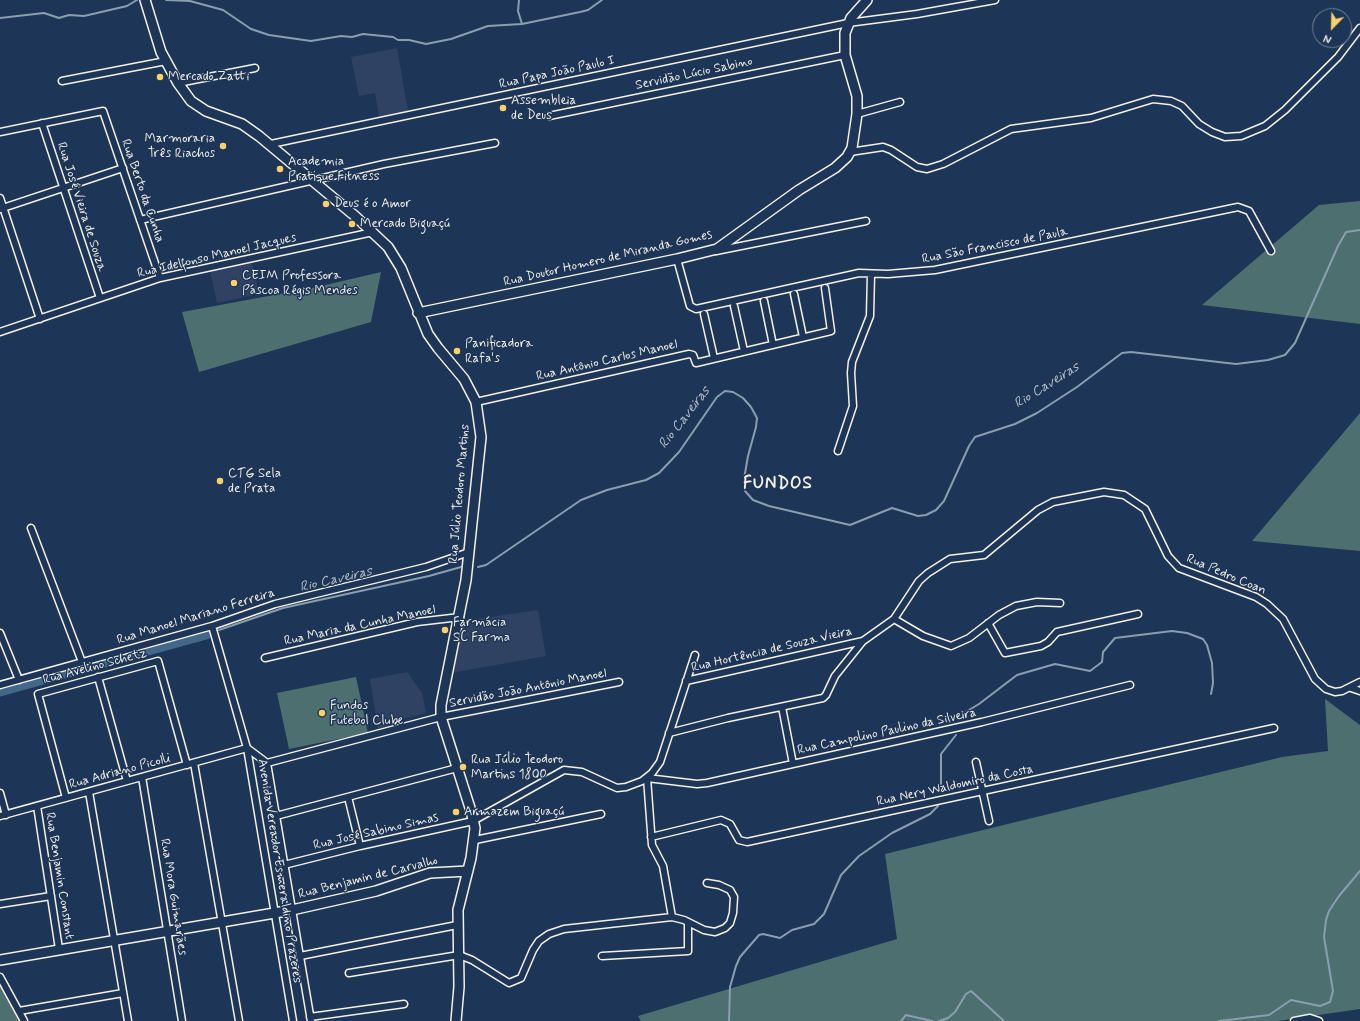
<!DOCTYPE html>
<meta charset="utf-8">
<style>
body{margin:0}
#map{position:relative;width:1360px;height:1021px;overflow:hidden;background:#1d3557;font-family:Mynerve,sans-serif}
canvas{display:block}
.north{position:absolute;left:1312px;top:8px;width:40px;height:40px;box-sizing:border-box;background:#1d3557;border:1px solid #738091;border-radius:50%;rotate:203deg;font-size:11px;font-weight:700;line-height:16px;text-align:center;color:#f4f1e8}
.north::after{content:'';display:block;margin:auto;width:14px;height:18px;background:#ffd166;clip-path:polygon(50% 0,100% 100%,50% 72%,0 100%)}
</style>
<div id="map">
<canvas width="1360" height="1021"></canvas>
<div class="north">N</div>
</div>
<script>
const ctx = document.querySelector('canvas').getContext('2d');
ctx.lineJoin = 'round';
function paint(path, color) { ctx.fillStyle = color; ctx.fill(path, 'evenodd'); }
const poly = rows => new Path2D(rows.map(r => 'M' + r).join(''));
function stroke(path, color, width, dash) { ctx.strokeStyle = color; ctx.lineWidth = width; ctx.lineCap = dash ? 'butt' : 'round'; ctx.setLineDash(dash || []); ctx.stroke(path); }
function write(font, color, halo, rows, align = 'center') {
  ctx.font = font + ' Mynerve,sans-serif'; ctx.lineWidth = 3; ctx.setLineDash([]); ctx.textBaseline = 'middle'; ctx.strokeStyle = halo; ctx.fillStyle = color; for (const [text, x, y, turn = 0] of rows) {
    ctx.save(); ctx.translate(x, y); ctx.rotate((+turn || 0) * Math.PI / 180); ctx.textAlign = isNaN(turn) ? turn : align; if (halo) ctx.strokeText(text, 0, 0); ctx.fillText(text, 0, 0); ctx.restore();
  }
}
paint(poly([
 [397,48,408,111,379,117,375,93,359,96,351,57],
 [252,263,259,294,217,303,210,271],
 [538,610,546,656,451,673,463,621],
 [407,672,422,693,426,713,391,722,391,726,378,729,370,679]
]), '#304264');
paint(poly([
 [1360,201,1360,324,1202,305,1319,205],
 [381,272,371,322,199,372,182,312,317,287],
 [1360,413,1360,551,1252,541],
 [356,677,368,733,289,749,277,693],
 [1325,699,1360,725,1360,1009,1277,1021,641,1021,638,1016,897,939,885,854,1282,757,1328,751],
 [0,984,20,1021,0,1021]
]), '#4e6f6f');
stroke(poly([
 [166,0,190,1,223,10,251,29,269,35,311,41,341,36,352,37,363,34,393,37,398,40,409,40,426,44,451,39,488,26,522,24,580,12,588,10,602,0],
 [519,0,518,11,522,24],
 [0,18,44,13,59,18,69,15,84,16,127,6,137,0],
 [478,567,486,565,581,500,607,490,646,480,659,473,679,452,717,397,725,391,733,392,743,398,751,407,757,418,756,427,748,456,744,479,745,491,753,500,769,506,850,525,892,508,918,516,926,515,936,510,944,501,969,446,975,437,1015,424,1037,413,1077,387,1122,353,1131,352,1236,364,1268,360,1285,355,1295,343,1338,246,1346,232,1360,230],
 [219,630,283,608,429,576,461,567],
 [954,719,979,704,1017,675,1055,664,1090,671,1102,662,1103,652,1115,638,1172,631,1187,633,1203,639,1207,645,1212,663,1213,683,1211,694],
 [941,786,941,754,956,735],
 [729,1021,730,987,736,966,740,957,759,935,763,934,780,938,792,930,814,924,824,914,841,875,859,856,892,833,930,814,938,806],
 [901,1021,906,1015,932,1021],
 [939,1021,948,1018,955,1012,966,994,971,991,1004,1021],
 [1219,1021,1269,1015,1291,1000,1320,1006,1330,1002,1333,991,1324,937,1326,920,1329,911,1339,896,1360,871]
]), '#899eaf', 2);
stroke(poly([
 [0,691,206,634]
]), '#426789', 11);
const street = poly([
 [62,81,166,61],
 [178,83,255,68],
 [857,114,900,102],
 [549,116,845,55],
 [42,123,100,298],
 [0,132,103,111,160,278],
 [271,144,848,23,917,14,995,0],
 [850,152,883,147,891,150,917,167,927,169,943,164,1011,129,1091,118,1153,99,1171,101,1182,106,1199,124,1212,132,1225,137,1241,136,1265,126,1285,110,1338,57,1360,28],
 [0,198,40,319],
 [0,209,123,168],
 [140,220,384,164,495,143],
 [716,251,866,221],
 [677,259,690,306,696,309,859,273,888,274,935,270,1238,207,1249,211,1271,251],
 [794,294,803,337],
 [764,301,773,345],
 [734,306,744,351],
 [704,314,714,358],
 [0,332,160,278,373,232],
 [476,402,689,354,693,355,696,363,831,331,825,288],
 [838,451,853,406,851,373,852,362,870,316,871,274],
 [31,528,82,662],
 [894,619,923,636,951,646,969,638,999,615,1016,606,1037,602,1060,603],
 [988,623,1005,653,1041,646,1048,642,1057,632,1138,614],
 [212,626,247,748,293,1021],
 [0,633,19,680],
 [265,658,417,622,460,617],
 [98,677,127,781],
 [686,681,863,641],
 [0,685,212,626,275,604,426,567,469,552],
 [1351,688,1360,691],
 [782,707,793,764],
 [669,733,728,718,823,698,826,695,835,676,863,641,894,619,919,581,928,573,950,559,984,555,1038,510,1053,502,1104,492,1124,495,1145,509,1168,556,1179,568,1256,597,1267,604,1283,619,1315,679,1326,689,1335,692,1342,691,1360,682],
 [247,748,267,763,311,1021],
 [976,762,989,821],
 [194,763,239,1021],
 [267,763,441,717,619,682],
 [142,777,182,1021],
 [89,792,128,1021],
 [0,793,6,815],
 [348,797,360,846],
 [66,798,38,694,158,661,187,765],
 [37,806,59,949],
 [0,816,247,748],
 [276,816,457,768],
 [651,837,721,820,730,824,739,840,747,842,1274,728],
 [475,840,601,814],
 [284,865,360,846,473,821,564,770,582,772,617,788,626,787,642,781,652,773,660,762,695,655],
 [0,904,51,896],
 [672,917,663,866,652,845,647,778,697,784,707,783,982,722,1130,685],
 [300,956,457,925],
 [602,956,688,951,688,922],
 [349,973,459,955,472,960,509,983,521,978,533,950,539,941,549,934,564,929,672,917,684,920,704,930,715,932,725,928,730,923,733,913,734,897,730,890,719,885,707,883],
 [0,977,24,1021],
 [19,1011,123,993],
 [310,1017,404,1004],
 [1294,1021,1310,1018,1319,1021]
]);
const secondary = poly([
 [145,0,161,52,178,83,191,101,206,111,242,124,259,136,355,216,388,247,401,268,428,334,438,348,464,379,476,402,481,437,466,580,441,705,441,717,471,811,475,828,471,858,458,910,459,987,456,1021],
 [418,313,677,259,717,249,799,190,835,168,847,157,852,148,857,114,857,96,845,55,845,33,851,18,867,0],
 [0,960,292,910,376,891,430,873,468,871]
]);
stroke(street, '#f4f1e8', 9);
stroke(secondary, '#f4f1e8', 12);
stroke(street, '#1d3557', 6);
stroke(secondary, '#1d3557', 9);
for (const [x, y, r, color] of [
 [160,77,4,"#ffd166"],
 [503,108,4,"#ffd166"],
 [223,146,4,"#ffd166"],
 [280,169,4,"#ffd166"],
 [326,204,4,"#ffd166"],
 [352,224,4,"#ffd166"],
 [234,283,4,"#ffd166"],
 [457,351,4,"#ffd166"],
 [220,481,4,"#ffd166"],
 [445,630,4,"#ffd166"],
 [322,713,4,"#ffd166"],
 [463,767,4,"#ffd166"],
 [456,812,4,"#ffd166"]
]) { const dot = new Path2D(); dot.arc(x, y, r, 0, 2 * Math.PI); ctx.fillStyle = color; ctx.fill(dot); stroke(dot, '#1d3557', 1.5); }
write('13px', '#f4f1e8', '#1d3557', [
 ["Rua Papa João Paulo I",557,73,-12],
 ["Servidão Lúcio Sabino",694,74,-12],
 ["Rua Berto da Cunha",142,191,71],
 ["Rua José Vieira de Souza",81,207,72],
 ["Rua São Francisco de Paula",995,246,-11],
 ["Rua Idelfonso Manoel Jacques",217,256,-13],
 ["Rua Doutor Homero de Miranda Gomes",608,259,-13],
 ["Rua Antônio Carlos Manoel",607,361,-13],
 ["Rua Júlio Teodoro Martins",460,494,-85],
 ["Rua Pedro Coan",1226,575,23],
 ["Rua Manoel Mariano Ferreira",196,617,-17],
 ["Rua Maria da Cunha Manoel",360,626,-12],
 ["Rua Hortência de Souza Vieira",772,650,-13],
 ["Rua Avelino Schetz",95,667,-15],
 ["Servidão João Antônio Manoel",528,689,-11],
 ["Rua Campolino Paulino da Silveira",887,732,-12],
 ["Rua Adriano Picolli",120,772,-15],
 ["Rua Nery Waldomiro da Costa",955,786,-12],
 ["Rua José Sabino Simas",376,832,-13],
 ["Avenida Vereador Esmeraldino Prazeres",279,871,81],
 ["Rua Benjamin Constant",59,876,81],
 ["Rua Benjamin de Carvalho",368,878,-14],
 ["Rua Mora Guimarães",173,897,81]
]);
write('13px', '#f4f1e8', '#1d3557', [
 ["Mercado Zatti",168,77],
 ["Assembleia",511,101],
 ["de Deus",511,116],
 ["Marmoraria",215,139,"right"],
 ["Três Riachos",215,154,"right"],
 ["Academia",288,162],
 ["Pratique Fitness",288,177],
 ["Deus é o Amor",334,204],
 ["Mercado Biguaçú",360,224],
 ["CEIM Professora",242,276],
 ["Páscoa Régis Mendes",242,291],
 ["Panificadora",465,344],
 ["Rafa's",465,359],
 ["CTG Sela",228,474],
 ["de Prata",228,489],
 ["Farmácia",453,623],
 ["SC Farma",453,638],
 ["Fundos",330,706],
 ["Futebol Clube",330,721],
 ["Rua Júlio Teodoro",471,760],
 ["Martins 1800",471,775],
 ["Armazem Biguaçú",464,812]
], 'left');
write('italic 14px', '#b6c1c7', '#1d3557', [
 ["Rio Caveiras",1047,386,-32],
 ["Rio Caveiras",685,418,-52],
 ["Rio Caveiras",336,580,-13]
]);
ctx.letterSpacing = '1px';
write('bold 17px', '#f4f1e8', '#1d3557', [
 ["FUNDOS",778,484]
]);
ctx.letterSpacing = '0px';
</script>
